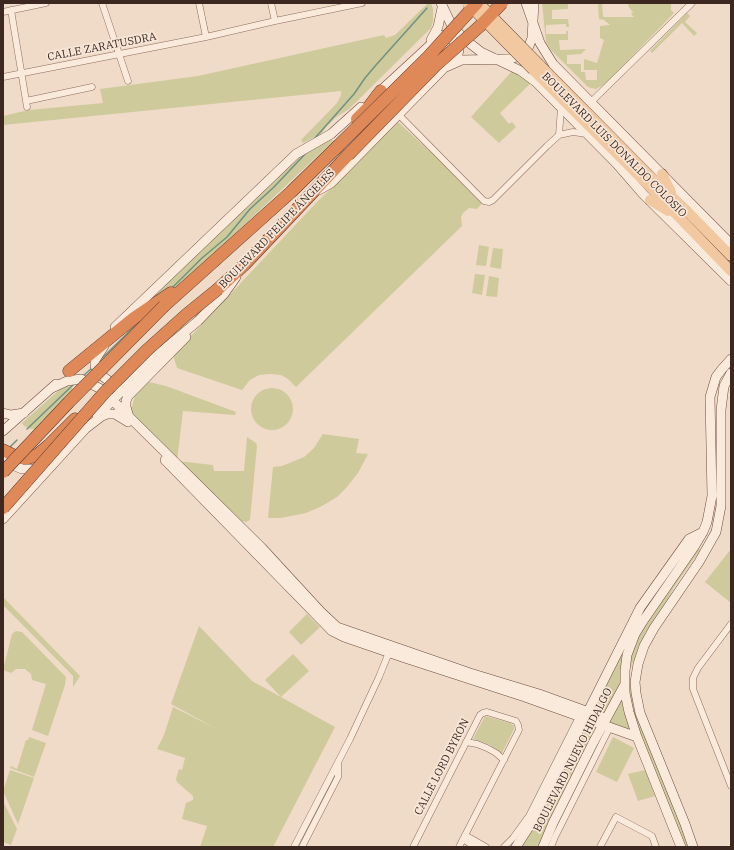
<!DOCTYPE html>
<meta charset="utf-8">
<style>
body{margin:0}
#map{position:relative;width:734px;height:850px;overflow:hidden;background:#f0dbc8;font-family:"IBM Plex Serif",serif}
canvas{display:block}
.frame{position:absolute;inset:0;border:4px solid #3c2820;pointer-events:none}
</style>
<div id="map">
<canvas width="734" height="850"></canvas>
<div class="frame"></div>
</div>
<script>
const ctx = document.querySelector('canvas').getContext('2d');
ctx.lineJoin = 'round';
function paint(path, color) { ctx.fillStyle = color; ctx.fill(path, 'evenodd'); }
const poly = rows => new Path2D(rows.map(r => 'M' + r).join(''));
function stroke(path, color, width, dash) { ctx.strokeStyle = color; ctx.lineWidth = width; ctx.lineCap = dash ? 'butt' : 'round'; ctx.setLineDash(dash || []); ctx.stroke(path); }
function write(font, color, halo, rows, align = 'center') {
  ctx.font = font + ' "IBM Plex Serif",serif'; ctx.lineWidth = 3.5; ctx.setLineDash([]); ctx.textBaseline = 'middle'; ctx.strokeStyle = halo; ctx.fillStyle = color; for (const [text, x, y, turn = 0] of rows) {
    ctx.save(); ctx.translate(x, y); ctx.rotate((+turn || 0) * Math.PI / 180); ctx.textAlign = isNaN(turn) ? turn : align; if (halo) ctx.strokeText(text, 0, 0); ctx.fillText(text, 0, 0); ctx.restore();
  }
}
paint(poly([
 [428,3,431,3,433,9,433,21,431,28,349,109,335,118,326,127,322,133,303,143,301,140,337,103,341,95,341,91,3,125,3,116,29,110,103,103,100,89,198,76,384,35,386,38,395,35],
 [542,3,568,3,568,9,552,10,552,19,568,19,569,27,566,27,566,24,546,25,546,34,566,34,566,31,568,31,568,40,559,40,560,50,586,49,581,54,567,55,567,64,581,64,581,72,585,72,586,80,597,80,597,70,584,70,584,59,597,63,604,40,600,38,600,26,610,25,604,20,599,19,598,3,602,3,603,16,604,17,634,17,631,14,633,12,628,6,629,3,671,3,671,10,674,13,605,84,596,89,591,88,588,87,551,50,546,42],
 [687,13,690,16,685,22,697,33,694,36,682,23,652,53,650,51],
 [512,71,521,75,530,84,500,113,509,124,512,122,516,127,499,143,471,117],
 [398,122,484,201,477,209,469,208,463,213,461,217,462,226,296,387,288,379,281,375,270,374,259,375,250,380,242,390,177,368,173,355,317,202],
 [330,138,333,141,204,263,174,290,137,311,305,151],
 [479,245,489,247,486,266,476,265],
 [493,248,503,249,501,269,490,267],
 [475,274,485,275,482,295,472,293],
 [489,276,499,278,497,297,486,296],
 [149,382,166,386,236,412,235,415,183,411,177,461,213,465,214,471,244,471,247,437,256,443,257,446,250,520,246,522,237,520,177,461,142,426,131,410,135,396],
 [67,383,74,390,37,429,31,429,24,426,22,423],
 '251 409a21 21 0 1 1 42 0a21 21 0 1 1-42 0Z',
 [323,434,359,439,356,453,368,454,358,473,346,488,337,497,322,506,306,513,291,516,280,518,268,518,273,467,282,466,304,457,314,448],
 [698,547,700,550,674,587,668,599,645,633,639,646,635,658,627,674,635,639],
 [731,549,731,603,705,582],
 [3,597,80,676,73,687,73,676,3,605],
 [307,614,320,627,301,645,289,632],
 [199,626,252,681,335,727,273,847,200,847,207,826,182,819,186,803,193,800,193,796,177,782,176,779,179,769,182,770,185,758,157,749,164,735,173,707,217,729,171,704],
 [16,631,22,632,66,677,65,685,48,736,32,730,46,684,32,680,31,674,25,669,16,669,11,673,3,670,12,634],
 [625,646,621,685,606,712,603,713,593,710],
 [293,654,309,671,281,697,265,680],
 [633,674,632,687,690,847,683,847,636,724,627,686],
 [622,694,632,732,606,723],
 [485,716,510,723,514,726,514,729,501,755,490,745,473,739],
 [586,725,595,728,540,847,520,847],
 [29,737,46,743,34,777,10,768,11,766,17,769,26,740,28,740],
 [613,737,634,748,617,782,596,772],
 [10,770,34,778,18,824,3,791],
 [645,770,655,796,638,801,628,774],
 [3,801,17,829,11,845,3,842]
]), '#ceca9b');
stroke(poly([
 [315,138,354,94,365,78,376,65,427,8],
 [172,288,202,258,227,237,250,209,274,187,307,152],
 [100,360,140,321],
 [83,376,92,368],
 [27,429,74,384],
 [10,447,17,440]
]), '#6f9282', 1.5);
const street = poly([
 [102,3,128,81],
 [199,3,206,37],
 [271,3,275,21],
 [11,10,27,107],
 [3,12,46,3],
 [3,77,206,37,275,21,362,3],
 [26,101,92,87],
 [590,103,692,3],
 [399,115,484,201,489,202,493,200,547,146,559,135,573,132,587,134],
 [559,135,561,108],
 [731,624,698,668,693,678,693,689,731,786],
 [466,742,477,744,487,748,496,753,504,760],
 [465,835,486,847],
 [463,839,475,847],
 [294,847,350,739,379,677,390,650],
 [302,847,338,777,338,763],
 [413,847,480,715,483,713,487,712,516,721,518,725,519,730,459,847],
 [504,847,513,838,529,816,579,717,582,715],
 [551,847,555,837,610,727],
 [600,847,616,817,652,836,656,847]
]);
const secondary = poly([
 [441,3,451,24,463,38,481,52,521,71,536,82,616,163,643,194,731,281],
 [526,3,540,43,553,64,731,244],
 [431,40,438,27,442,8],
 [376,95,440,36,444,35,449,36,457,45,459,50,458,54,444,68],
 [319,190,331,183,344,170,444,68,462,60,509,59,517,57,523,53,529,46,532,38,534,3],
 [115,327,296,154,331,134,361,107],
 [104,346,95,360,95,366,101,375,117,387],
 [52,388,67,381,81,379,101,389,262,548,321,612,337,627,470,673,539,694,605,718],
 [3,413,11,415,24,413],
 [97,416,156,356,198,321,224,294,236,277],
 [129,417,126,407,126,401,128,396,186,337],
 [85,429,102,416,107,414,115,414,128,422],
 [3,431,56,384],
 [3,457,15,466,22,469,40,469],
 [165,460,332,631,344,637,405,658,525,697,637,737],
 [3,519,88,426],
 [516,847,534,819,640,608,689,539,703,532],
 [543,847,553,823,593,743,624,686],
 [681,847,637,737,629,712,625,693,625,671,627,655,635,634,643,621,694,547,703,532,707,522,712,496,710,397,716,377,722,369,731,359],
 [693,847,685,824,640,713,636,693,635,682,638,664,644,646,654,628,699,562,716,532,721,506,721,410,724,386,731,373]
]);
const primary = poly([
 [539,64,649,175,687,211,731,256],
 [533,70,643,180,731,271],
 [662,174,671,192],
 [650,200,668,211]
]);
const highway = poly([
 [357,119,368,108,381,91],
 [218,289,245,264,348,155],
 [164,306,291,192,338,146],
 [69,371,134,318,171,293],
 [3,450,15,456,22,458,28,458,37,455,49,445,75,419]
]);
stroke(street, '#8c6c5c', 7);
stroke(secondary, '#6e4d3f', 10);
stroke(primary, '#5a3b30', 11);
stroke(highway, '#5a3b30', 13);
stroke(street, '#faeadc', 6);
stroke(secondary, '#faeadc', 9);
stroke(primary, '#f2c8a0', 10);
stroke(highway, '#df8858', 12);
const primaryBridge = poly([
 [467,3,533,70],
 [479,3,539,64]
]);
const highwayBridge = poly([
 [338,146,428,57,477,3],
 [348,155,436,65,480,26,502,3],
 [3,472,69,402,164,306],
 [3,508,105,392,147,350,186,315,218,289]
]);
stroke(primaryBridge, '#5a3b30', 11, []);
stroke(highwayBridge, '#5a3b30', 13, []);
stroke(primaryBridge, '#f2c8a0', 10);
stroke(highwayBridge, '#df8858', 12);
write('11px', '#3c2820', '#f7e7d8', [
 ["CALLE ZARATUSDRA",102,47,-11],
 ["BOULEVARD LUIS DONALDO COLOSIO",614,145,45],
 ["BOULEVARD FELIPE ÁNGELES",277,229,-46],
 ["BOULEVARD NUEVO HIDALGO",573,760,-63],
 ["CALLE LORD BYRON",442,767,-63]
]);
</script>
